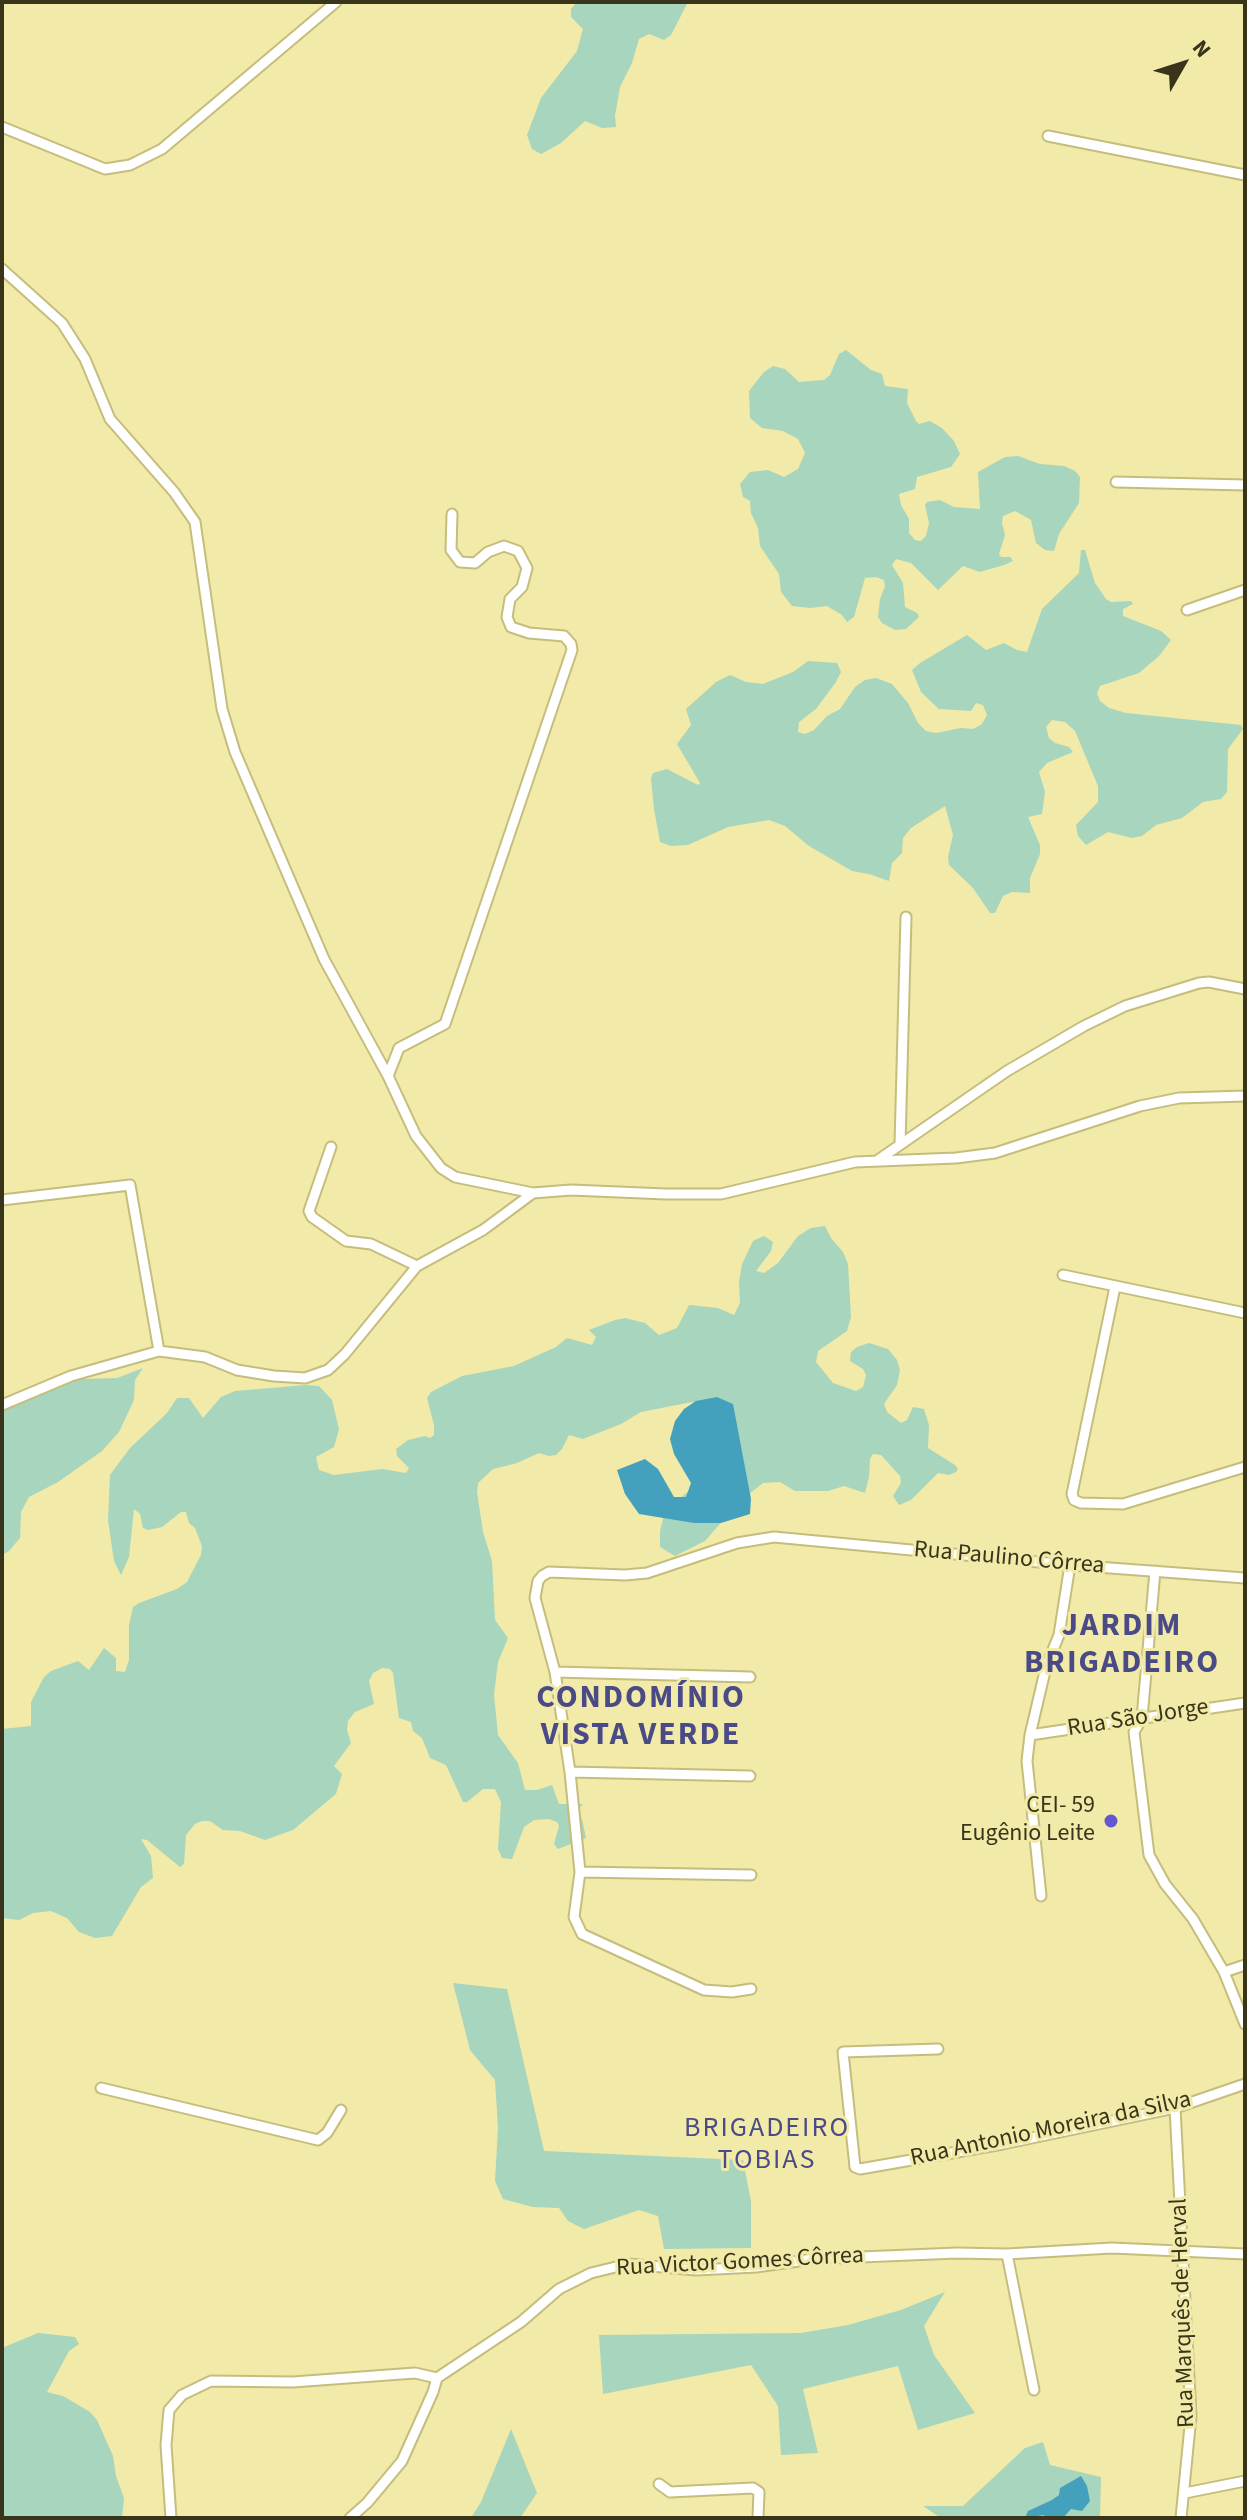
<!DOCTYPE html>
<meta charset="utf-8">
<style>
body{margin:0}
#map{position:relative;width:1247px;height:2520px;overflow:hidden;background:#f2eaa8;font-family:"Source Sans 3",sans-serif}
canvas{display:block}
.frame{position:absolute;inset:0;border:4px solid #39351b;pointer-events:none}
.north{position:absolute;left:1143px;top:24px;width:80px;height:80px;-webkit-text-stroke:6px #f2eaa8;paint-order:stroke;rotate:51deg;font-size:22px;font-weight:700;line-height:32px;text-align:center;color:#39351b}
.north::after{content:'';display:block;margin:auto;width:28px;height:36px;background:#39351b;clip-path:polygon(50% 0,100% 100%,50% 72%,0 100%)}
</style>
<div id="map">
<canvas width="1247" height="2520"></canvas>
<div class="frame"></div>
<div class="north">N</div>
</div>
<script>
const ctx = document.querySelector('canvas').getContext('2d');
ctx.lineJoin = 'round';
function paint(path, color) { ctx.fillStyle = color; ctx.fill(path, 'evenodd'); }
const poly = rows => new Path2D(rows.map(r => 'M' + r).join(''));
function stroke(path, color, width, dash) { ctx.strokeStyle = color; ctx.lineWidth = width; ctx.lineCap = dash ? 'butt' : 'round'; ctx.setLineDash(dash || []); ctx.stroke(path); }
function write(font, color, halo, rows, align = 'center') {
  ctx.font = font + ' "Source Sans 3",sans-serif'; ctx.lineWidth = 6; ctx.setLineDash([]); ctx.textBaseline = 'middle'; ctx.strokeStyle = halo; ctx.fillStyle = color; for (const [text, x, y, turn = 0] of rows) {
    ctx.save(); ctx.translate(x, y); ctx.rotate((+turn || 0) * Math.PI / 180); ctx.textAlign = isNaN(turn) ? turn : align; if (halo) ctx.strokeText(text, 0, 0); ctx.fillText(text, 0, 0); ctx.restore();
  }
}
paint(poly([
 [577,2,688,2,671,35,664,40,649,34,639,39,632,63,620,87,615,116,616,127,602,128,585,121,561,143,541,154,532,149,527,135,541,98,577,51,583,29,571,17,571,9],
 [846,350,871,370,882,374,885,386,908,389,907,403,916,421,919,424,930,421,942,428,954,441,960,454,951,467,917,477,915,489,899,494,901,505,909,519,909,533,915,540,921,541,926,536,929,523,925,505,927,502,940,500,954,507,980,509,978,472,1005,457,1018,456,1040,464,1064,466,1075,471,1080,477,1079,503,1059,534,1054,551,1045,550,1036,543,1031,520,1015,511,1003,516,1002,523,1005,535,999,554,1001,557,1010,557,1013,561,1004,565,980,572,963,566,938,590,911,563,896,559,892,565,903,583,905,607,917,613,919,617,906,629,895,630,882,623,878,617,880,599,885,586,884,580,876,577,865,578,854,617,847,622,842,615,827,606,810,608,792,606,781,592,779,574,760,546,758,528,751,513,750,501,743,497,740,484,750,472,768,470,784,477,798,469,805,453,798,439,783,431,762,428,750,418,749,391,764,372,773,366,785,369,799,382,824,380,830,375,839,354],
 [1081,550,1085,550,1095,583,1106,599,1111,602,1131,601,1133,604,1123,609,1123,616,1161,631,1171,640,1159,656,1139,673,1100,686,1097,693,1100,701,1109,708,1126,713,1241,725,1243,729,1228,749,1227,792,1221,799,1203,802,1182,818,1156,825,1142,836,1132,838,1108,832,1086,845,1078,836,1076,825,1098,802,1098,786,1075,731,1065,722,1052,720,1046,727,1049,738,1055,743,1069,747,1073,752,1047,763,1039,772,1045,792,1042,814,1028,817,1040,845,1040,854,1030,878,1030,893,1012,892,1003,896,995,913,990,913,973,888,949,865,948,857,953,835,945,806,911,828,903,838,902,853,892,863,889,881,869,874,852,871,809,846,785,826,769,820,728,827,688,845,671,846,660,842,654,809,651,779,653,773,667,769,698,785,700,783,677,744,691,725,686,709,716,682,730,675,746,682,763,684,793,672,808,661,837,663,841,672,836,682,816,709,799,722,798,732,805,734,814,730,827,716,840,709,855,687,865,680,876,678,892,684,908,703,918,723,926,731,936,733,961,728,973,729,982,724,987,715,983,705,976,703,971,711,939,709,921,692,912,670,920,663,967,635,986,650,1004,643,1017,650,1027,652,1042,609,1079,573],
 [825,1226,831,1238,843,1252,848,1264,851,1317,847,1331,818,1351,816,1362,833,1383,856,1391,863,1387,866,1375,863,1369,850,1361,851,1352,857,1347,869,1343,888,1349,897,1360,900,1370,897,1385,884,1404,887,1412,901,1423,907,1420,913,1407,924,1409,929,1425,928,1448,955,1465,958,1469,956,1472,949,1475,938,1473,911,1500,899,1505,893,1496,901,1483,900,1476,881,1455,873,1454,870,1459,869,1477,865,1493,844,1486,828,1491,795,1491,780,1482,763,1483,738,1503,705,1541,675,1556,660,1547,660,1531,664,1515,675,1502,713,1472,707,1411,692,1402,641,1412,621,1424,583,1439,569,1435,562,1449,556,1455,549,1456,539,1453,517,1463,493,1469,478,1483,477,1492,483,1532,492,1561,495,1620,508,1638,498,1662,494,1695,498,1735,518,1763,525,1790,537,1790,552,1785,559,1804,583,1804,569,1818,582,1819,586,1838,558,1849,554,1844,559,1826,557,1822,549,1819,534,1820,524,1827,512,1859,502,1858,498,1849,501,1802,495,1789,483,1789,467,1802,463,1802,446,1765,430,1758,422,1738,413,1731,411,1722,399,1718,393,1673,390,1669,382,1668,373,1673,369,1681,374,1704,355,1712,348,1721,347,1730,351,1743,334,1766,342,1774,336,1794,293,1830,265,1840,240,1831,223,1830,210,1821,202,1821,195,1824,186,1835,184,1864,180,1867,147,1840,141,1839,151,1856,153,1878,141,1887,112,1936,95,1938,79,1932,67,1918,51,1911,33,1913,19,1920,2,1918,2,1729,31,1726,31,1702,44,1677,51,1671,78,1661,89,1670,104,1648,116,1658,116,1671,125,1672,129,1660,129,1625,133,1607,139,1603,177,1589,187,1582,201,1555,202,1546,195,1528,189,1523,186,1512,181,1512,162,1527,148,1530,143,1528,140,1514,134,1509,129,1557,121,1575,114,1561,108,1520,110,1475,130,1448,167,1413,177,1398,189,1398,203,1418,221,1397,235,1391,306,1385,319,1386,332,1400,339,1429,334,1447,316,1457,319,1470,334,1475,382,1469,406,1473,409,1468,397,1456,396,1449,408,1440,425,1436,430,1438,434,1435,434,1425,427,1398,431,1392,462,1376,514,1366,556,1347,567,1338,592,1345,596,1337,589,1330,615,1320,625,1318,645,1323,659,1335,677,1328,689,1305,718,1308,734,1315,740,1303,739,1282,742,1264,753,1241,764,1236,773,1242,771,1251,756,1271,764,1273,778,1263,798,1236,811,1228],
 [143,1368,135,1380,134,1400,119,1432,102,1451,58,1482,29,1497,21,1512,20,1538,9,1551,2,1555,2,1399,47,1380,117,1378],
 [453,1983,507,1989,544,2151,743,2160,751,2201,751,2248,664,2249,658,2216,639,2210,584,2229,568,2221,559,2208,533,2207,503,2199,495,2181,498,2128,495,2080,470,2050],
 [945,2292,924,2326,934,2355,975,2413,918,2430,898,2366,803,2389,818,2453,781,2455,778,2406,751,2365,603,2394,599,2335,801,2333,848,2325,901,2310],
 [38,2333,75,2337,79,2344,69,2351,47,2392,63,2396,90,2412,97,2420,113,2456,116,2476,124,2498,122,2518,2,2518,2,2348],
 [511,2429,537,2493,520,2518,471,2518,481,2502],
 [1043,2442,1050,2465,1101,2477,1100,2518,941,2518,923,2506,963,2506,1025,2448]
]), '#a7d5bd');
paint(poly([
 [717,1397,733,1404,751,1499,750,1514,721,1523,694,1523,639,1514,625,1494,617,1470,645,1459,658,1469,674,1497,686,1497,691,1483,674,1454,670,1439,675,1421,684,1409,696,1401],
 [1081,2476,1087,2486,1090,2501,1082,2511,1071,2509,1063,2518,1046,2518,1044,2515,1025,2518,1028,2511,1052,2500,1059,2495,1060,2488]
]), '#44a1be');
const minor = poly([
 [2,127,105,169,130,165,162,149,336,2],
 [1048,136,1245,175],
 [2,269,62,323,85,359,110,419,174,492,195,522,222,709,235,752,324,959,388,1076,416,1136,441,1168,455,1177,533,1193],
 [1116,482,1245,485],
 [1187,610,1245,590],
 [388,1076,399,1048,445,1024,572,650,571,644,564,636,529,633,511,627,507,617,510,599,522,587,527,568,518,551,504,546,488,552,475,563,460,562,451,550,452,514],
 [900,1144,906,917],
 [331,1147,309,1211,312,1217,346,1241,371,1244,417,1266],
 [878,1160,1007,1071,1084,1026,1125,1006,1199,983,1209,982,1245,989],
 [2,1200,130,1185,159,1351],
 [1063,1275,1245,1313],
 [1115,1287,1072,1494,1074,1500,1081,1503,1123,1504,1245,1467],
 [2,1405,71,1376,159,1351,205,1357,237,1370,274,1376,305,1378,328,1370,345,1354,417,1266,483,1230,533,1193,571,1190,666,1194,721,1194,855,1162,956,1158,995,1153,1140,1106,1179,1098,1245,1096],
 [1155,1571,1142,1718,1134,1732,1149,1855,1165,1884,1193,1919,1224,1972,1245,2024],
 [555,1672,750,1677],
 [1030,1735,1245,1703],
 [570,1772,750,1776],
 [580,1872,751,1875],
 [1041,1896,1027,1761,1030,1735,1046,1667,1059,1635,1070,1565],
 [1224,1972,1245,1965],
 [751,1989,732,1992,704,1990,582,1934,574,1917,580,1872,570,1772,555,1672,535,1598,538,1581,542,1576,549,1572,625,1575,647,1573,737,1543,774,1537,1070,1565,1245,1578],
 [938,2049,843,2052,855,2167,860,2169,1003,2144,1175,2108,1245,2084],
 [101,2088,318,2140,327,2133,341,2110],
 [1175,2108,1191,2416,1181,2518],
 [1007,2254,1034,2390],
 [659,2484,670,2492,753,2488,759,2492,758,2518],
 [1185,2493,1245,2481],
 [171,2518,166,2445,169,2410,182,2395,211,2381,293,2382,415,2373,437,2378],
 [350,2518,367,2503,402,2461,433,2392,437,2378,521,2322,559,2289,591,2273,628,2264,696,2270,756,2267,813,2259,957,2253,1007,2254,1112,2248,1245,2254]
]);
stroke(minor, '#c5bd7c', 13);
stroke(minor, '#fff', 9);
for (const [x, y, r, color] of [
 [1111,1821,8,"#6158d1"]
]) { const dot = new Path2D(); dot.arc(x, y, r, 0, 2 * Math.PI); ctx.fillStyle = color; ctx.fill(dot); stroke(dot, '#f2eaa8', 3); }
write('24px', '#39351b', '#f2eaa8', [
 ["Rua Paulino Côrrea",1009,1559,5],
 ["Rua São Jorge",1138,1719,-9],
 ["Rua Antonio Moreira da Silva",1051,2130,-12],
 ["Rua Victor Gomes Côrrea",740,2263,-3],
 ["Rua Marquês de Herval",1184,2313,-92]
]);
write('24px', '#39351b', '#f2eaa8', [
 ["CEI- 59",1095,1807],
 ["Eugênio Leite",1095,1835]
], 'right');
ctx.letterSpacing = '2px';
write('28px', '#4a4a87', '#f2eaa8', [
 ["BRIGADEIRO",767,2130],
 ["TOBIAS",767,2162]
]);
ctx.letterSpacing = '0px';
ctx.letterSpacing = '2px';
write('bold 32px', '#4a4a87', '#f2eaa8', [
 ["JARDIM",1122,1628],
 ["BRIGADEIRO",1122,1665],
 ["CONDOMÍNIO",641,1700],
 ["VISTA VERDE",641,1737]
]);
ctx.letterSpacing = '0px';
</script>
